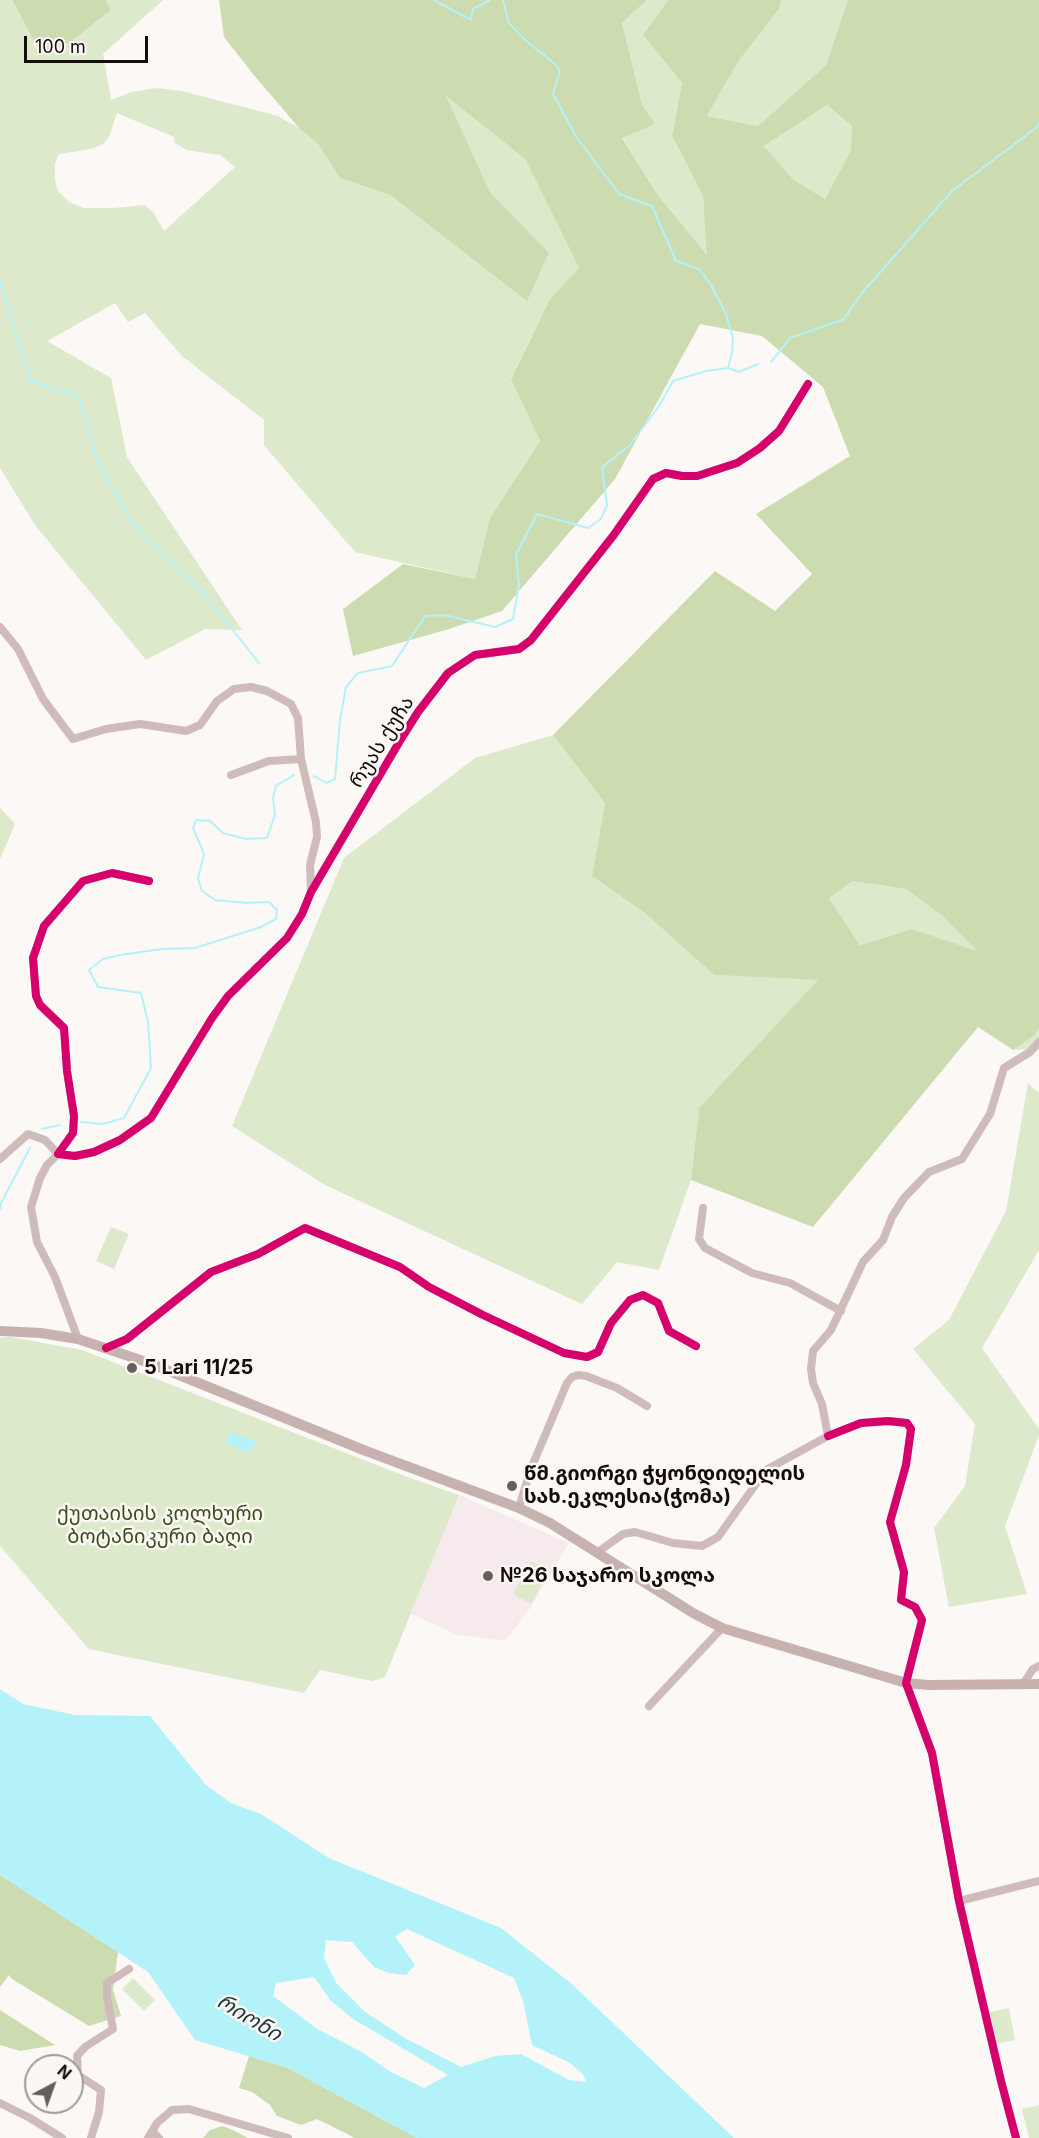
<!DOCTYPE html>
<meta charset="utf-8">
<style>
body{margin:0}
#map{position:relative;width:1039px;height:2138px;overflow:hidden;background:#fbf8f6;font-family:Inter,sans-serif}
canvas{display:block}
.north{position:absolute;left:24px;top:2054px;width:60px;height:60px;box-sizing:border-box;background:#fcf7f5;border:2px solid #9f9997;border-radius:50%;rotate:41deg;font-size:16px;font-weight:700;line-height:24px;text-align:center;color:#140d09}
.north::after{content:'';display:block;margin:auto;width:21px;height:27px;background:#655f5c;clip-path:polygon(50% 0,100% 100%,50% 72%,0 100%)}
.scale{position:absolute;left:24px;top:36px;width:124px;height:27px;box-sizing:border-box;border:3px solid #140d09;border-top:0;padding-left:8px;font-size:18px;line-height:21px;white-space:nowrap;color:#140d09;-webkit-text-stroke:4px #fcf7f5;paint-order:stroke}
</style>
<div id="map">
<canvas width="1039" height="2138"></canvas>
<div class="north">N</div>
<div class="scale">100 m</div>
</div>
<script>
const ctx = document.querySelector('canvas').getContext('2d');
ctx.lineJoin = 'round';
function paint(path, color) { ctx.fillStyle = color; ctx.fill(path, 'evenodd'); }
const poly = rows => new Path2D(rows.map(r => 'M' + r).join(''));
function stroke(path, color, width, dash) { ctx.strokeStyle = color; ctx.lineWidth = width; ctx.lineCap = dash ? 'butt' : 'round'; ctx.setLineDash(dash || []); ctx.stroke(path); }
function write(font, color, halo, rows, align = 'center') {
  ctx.font = font + ' Inter,"Noto Sans Georgian",sans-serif'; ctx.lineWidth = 5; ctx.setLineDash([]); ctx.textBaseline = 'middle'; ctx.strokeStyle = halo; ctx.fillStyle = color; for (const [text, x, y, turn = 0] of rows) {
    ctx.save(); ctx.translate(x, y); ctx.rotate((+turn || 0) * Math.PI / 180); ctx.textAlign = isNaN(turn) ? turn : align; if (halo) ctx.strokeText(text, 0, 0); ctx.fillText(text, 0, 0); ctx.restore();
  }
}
paint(poly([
 [459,1495,569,1543,530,1608,505,1641,458,1635,411,1614]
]), '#f7eaed');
paint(poly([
 [0,0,12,0,40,52,71,42,111,10,106,0,163,0,103,54,111,100,132,92,157,88,182,91,278,116,299,128,318,144,340,178,390,195,527,300,549,253,490,192,445,95,525,159,579,268,550,299,511,378,540,441,490,518,475,579,355,552,264,445,264,420,182,356,145,313,128,322,115,303,47,341,111,378,127,457,242,630,205,629,146,660,35,525,0,468],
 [117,113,174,137,175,143,187,150,220,155,235,167,164,231,153,212,145,205,114,208,84,208,69,202,58,191,55,180,55,163,59,154,91,149,103,144,109,137],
 [647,0,668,0,643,35,682,83,672,136,703,196,708,256,658,195,622,137,655,124,642,104,622,23],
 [781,0,848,0,826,65,758,126,707,116,738,62,779,9],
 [827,105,852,126,851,150,825,199,793,179,764,146],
 [553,735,605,803,592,876,646,914,714,975,819,980,699,1108,691,1180,659,1270,617,1262,582,1304,325,1185,232,1126,344,858,475,758],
 [0,808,15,824,0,859],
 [853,881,906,889,941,915,978,952,912,929,860,945,829,898],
 [1039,1028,1039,1049,1013,1050,1035,1035],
 [1028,1083,1039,1093,1039,1250,982,1348,1039,1429,1039,1435,1005,1526,1027,1594,949,1607,934,1528,965,1486,975,1424,913,1349,949,1320,1006,1211],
 [111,1227,129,1234,114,1269,96,1261],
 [10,1337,82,1350,410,1478,459,1495,385,1677,372,1681,320,1670,304,1693,89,1649,0,1546,0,1338],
 [530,1561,549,1570,531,1604,513,1594],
 [133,1978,155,2000,144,2011,122,1989],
 [1009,2008,1015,2040,996,2044,990,2012],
 [1039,2105,1039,2138,1029,2138,1022,2109]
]), '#dde9cb');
paint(poly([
 [12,0,106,0,111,10,71,42,40,52],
 [219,0,647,0,622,23,642,104,655,124,622,138,658,195,707,255,703,196,672,136,682,83,643,35,668,0,781,0,779,9,738,62,707,116,758,126,826,65,848,0,1039,0,1039,1028,1035,1035,1013,1050,978,1027,813,1227,691,1180,699,1108,818,980,714,975,646,914,592,876,605,803,553,735,715,571,775,611,812,574,756,514,850,456,823,387,762,336,700,324,615,479,502,611,446,630,353,656,343,609,403,564,475,579,490,518,540,441,511,379,550,299,579,268,525,159,446,96,490,192,549,253,527,301,390,195,340,178,318,144,299,128,253,74,224,37],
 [827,105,852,126,851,150,825,199,793,179,764,146],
 [853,881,906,889,941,915,977,951,912,929,860,945,829,898],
 [0,1875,118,1952,113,1990,121,2016,89,2026,12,1979,9,1975,0,1987],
 [0,2010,55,2045,20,2051,0,2045],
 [249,2056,288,2068,417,2138,355,2138,317,2119,301,2125,277,2116,270,2105,252,2092,239,2088],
 [222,2126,233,2130,248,2138,203,2138,210,2130]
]), '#ccdcb0');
paint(poly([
 [231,1432,255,1441,250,1453,226,1443],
 [0,1689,23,1704,75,1715,150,1716,206,1785,231,1803,261,1814,329,1858,501,1928,573,1985,734,2138,417,2138,288,2068,195,2040,148,1972,0,1875],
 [407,1929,514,1978,523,2001,532,2045,570,2063,583,2074,586,2082,569,2080,521,2054,495,2056,461,2067,405,2038,365,2012,337,1984,324,1958,326,1940,352,1942,374,1967,389,1973,406,1975,415,1965,395,1936],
 [314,1977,331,2001,353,2019,448,2075,424,2088,391,2072,360,2051,319,2030,273,1996,276,1983]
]), '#b4f2fa');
stroke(poly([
 [434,0,471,20,473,9,490,0],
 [0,282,31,381,79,397,97,460,133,525,208,599,259,663],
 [771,362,790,338,844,319,861,294,952,191,1036,128,1039,123],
 [728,368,739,372,758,364],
 [314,776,326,783,335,779,340,720,346,687,358,673,392,666,425,616,444,615,495,627,513,619,519,585,516,555,537,514,588,528,601,519,607,505,602,467,630,445,659,406,673,381,706,371,728,368,732,353,733,339,726,314,711,285,699,269,676,261,652,206,619,194,577,138,553,94,560,71,555,64,524,39,509,23,503,0],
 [81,1122,103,1124,124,1118,151,1068,148,1022,141,993,98,987,89,970,103,959,120,955,162,949,195,948,261,927,276,919,277,910,269,902,247,903,215,900,202,891,198,879,204,854,193,828,196,820,210,821,223,833,246,839,267,838,275,815,273,797,276,786,294,775],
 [42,1129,60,1125],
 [0,1209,1,1203,30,1148]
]), '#b4f2fa', 2);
stroke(poly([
 [0,627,18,649,43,699,73,739,106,729,140,724,186,731,200,725,217,701,234,689,251,687,267,691,291,704,298,718,301,759,316,822,317,837,310,865,311,892],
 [231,775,269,761,301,759],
 [149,881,112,873,83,881,44,926,33,958,36,996,40,1005,64,1028,67,1071,74,1116,73,1133,58,1154,75,1156,94,1152,120,1140,151,1118,212,1018,228,996,287,938,302,914,311,892,401,739,418,712,448,673,475,655,519,649,531,640,613,536,653,479,666,473,682,476,697,476,737,463,760,448,779,431,808,384],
 [0,1159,28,1134,45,1140,58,1154,47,1165,40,1178,31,1207,37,1242,55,1277,78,1339],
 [703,1208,699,1239,705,1248,752,1273,790,1283,841,1311],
 [106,1348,127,1339,211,1272,258,1254,305,1228,400,1267,429,1287,483,1315,564,1353,587,1357,598,1352,611,1323,630,1300,643,1295,658,1303,669,1331,696,1346],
 [828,1436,861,1423,888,1421,907,1423,911,1429,906,1465,890,1522,904,1572,901,1600,915,1607,922,1620,906,1683,932,1753,959,1901,1001,2081,1016,2138],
 [519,1508,530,1471,567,1383,572,1377,578,1375,586,1376,617,1388,647,1406],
 [598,1552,623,1534,635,1532,673,1543,702,1546,718,1537,766,1470,828,1436,822,1404,813,1383,811,1369,813,1351,831,1330,863,1262,883,1240,892,1217,904,1198,929,1172,962,1159,990,1114,1004,1068,1030,1052,1039,1042],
 [1023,1684,1033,1669,1039,1666],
 [649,1706,722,1628],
 [959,1901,1039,1881],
 [0,2103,30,2118,62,2138],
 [152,2131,159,2138],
 [91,2138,99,2112,101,2090,78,2075,77,2056,85,2047,113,2029,107,1996,107,1983,129,1969],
 [148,2138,157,2123,172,2110,189,2109,288,2138]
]), '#cfbcba', 8);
stroke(poly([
 [0,1331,41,1333,78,1339,152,1364,366,1451,519,1508,550,1523,693,1613,722,1628,906,1683,928,1685,1039,1684]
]), '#c8b2b0', 10);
stroke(poly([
 [149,881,112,873,83,881,44,926,33,958,36,996,40,1005,64,1028,67,1071,74,1116,73,1133,58,1154,75,1156,94,1152,120,1140,151,1118,212,1018,228,996,287,938,302,914,311,892,401,739,418,712,448,673,475,655,519,649,531,640,613,536,653,479,666,473,682,476,697,476,737,463,760,448,779,431,808,384],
 [106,1348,127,1339,211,1272,258,1254,305,1228,400,1267,429,1287,483,1315,564,1353,587,1357,598,1352,611,1323,630,1300,643,1295,658,1303,669,1331,696,1346],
 [828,1436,861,1423,888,1421,907,1423,911,1429,906,1465,890,1522,904,1572,901,1600,915,1607,922,1620,906,1683,932,1753,959,1901,1001,2081,1016,2138]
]), '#d6006c', 8);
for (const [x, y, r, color] of [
 [132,1368,6,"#655f5c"],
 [512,1486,6,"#655f5c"],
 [488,1576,6,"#655f5c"]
]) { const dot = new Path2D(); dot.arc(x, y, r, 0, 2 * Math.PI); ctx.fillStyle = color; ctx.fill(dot); stroke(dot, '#fcf7f5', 2); }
write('20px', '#140d09', '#fcf7f5', [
 ["რუას ქუჩა",382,742,-58]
]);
write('bold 20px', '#140d09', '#fcf7f5', [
 ["5 Lari 11/25",144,1368],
 ["წმ.გიორგი ჭყონდიდელის",524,1474],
 ["სახ.ეკლესია(ჭომა)",524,1497],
 ["№26 საჯარო სკოლა",500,1576]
], 'left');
write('20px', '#3a4f17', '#fcf7f5', [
 ["ქუთაისის კოლხური",160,1514],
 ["ბოტანიკური ბაღი",160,1537]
]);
write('italic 21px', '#1c3235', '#fcf7f5', [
 ["რიონი",249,2018,31]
]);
</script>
